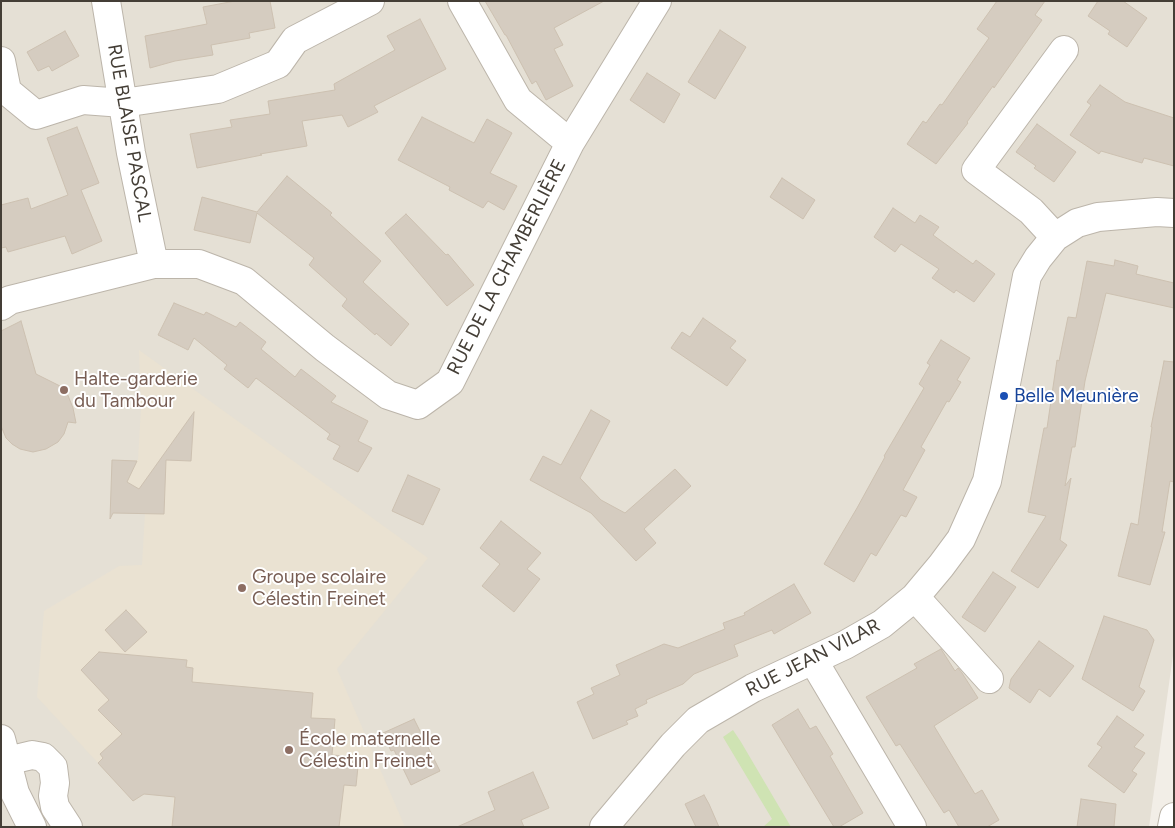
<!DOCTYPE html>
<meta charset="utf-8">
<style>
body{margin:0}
#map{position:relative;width:1175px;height:828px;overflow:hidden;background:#f2eee7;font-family:Figtree,sans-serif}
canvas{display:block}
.frame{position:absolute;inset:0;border:2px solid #443e36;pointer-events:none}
</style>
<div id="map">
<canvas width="1175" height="828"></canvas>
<div class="frame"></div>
</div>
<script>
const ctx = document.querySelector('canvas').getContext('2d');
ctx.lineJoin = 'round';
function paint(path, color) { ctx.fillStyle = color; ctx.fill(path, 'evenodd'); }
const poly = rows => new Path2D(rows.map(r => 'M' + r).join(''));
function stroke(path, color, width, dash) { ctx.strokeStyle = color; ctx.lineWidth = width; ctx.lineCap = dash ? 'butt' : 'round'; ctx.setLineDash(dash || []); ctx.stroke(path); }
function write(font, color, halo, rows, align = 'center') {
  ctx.font = font + ' Figtree,sans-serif'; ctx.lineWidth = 4; ctx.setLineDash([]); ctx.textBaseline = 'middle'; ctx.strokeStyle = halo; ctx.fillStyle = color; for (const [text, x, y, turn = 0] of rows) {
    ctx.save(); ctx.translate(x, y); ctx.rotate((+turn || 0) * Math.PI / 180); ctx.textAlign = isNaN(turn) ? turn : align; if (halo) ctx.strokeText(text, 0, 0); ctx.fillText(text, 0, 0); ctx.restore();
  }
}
paint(poly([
 [1,1,1174,1,1174,648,1149,827,1,827]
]), '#e5e0d5');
paint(poly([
 [139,350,428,558,337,669,405,827,171,827,175,784,138,793,137,799,133,801,37,697,44,611,119,566,142,565,145,513,110,513,122,460,138,460,141,408]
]), '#eae2d2');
paint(poly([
 [733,730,741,742,791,827,763,827,772,819,723,737]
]), '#cfe3b3');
const building = poly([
 [235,1,270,1,275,28,249,33,250,38,211,45,213,55,175,61,150,68,145,36,207,24,203,7,235,1],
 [485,1,604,1,554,28,563,45,554,49,573,86,546,100,536,81,532,84,506,35,505,35,485,1],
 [997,1,1045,1,1035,15,1042,20,994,88,993,86,967,122,968,123,936,164,907,144,923,121,926,123,940,104,942,105,989,38,977,29,997,1],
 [1098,1,1123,1,1147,18,1127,47,1108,34,1110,31,1088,16,1098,1],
 [420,19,446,69,374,106,378,112,348,127,342,115,302,121,307,146,260,154,262,155,197,168,190,134,232,127,230,120,270,114,268,101,335,90,334,84,395,50,387,36,420,19],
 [720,30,746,47,715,99,688,82,720,30],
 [65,31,79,56,52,71,49,66,38,71,27,52,65,31],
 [647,73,680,94,664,123,630,100,647,73],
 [1100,85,1125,102,1174,118,1174,166,1144,158,1142,163,1101,151,1099,154,1070,135,1091,105,1087,102,1100,85],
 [422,117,474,143,487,119,512,133,490,173,517,186,504,210,488,201,483,208,449,190,450,187,398,160,422,117],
 [1037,124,1076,152,1054,182,1034,168,1036,166,1016,152,1037,124],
 [77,127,99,183,81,190,102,241,72,254,65,236,8,252,6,247,1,248,1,205,28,198,31,209,68,195,47,138,77,127],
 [287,176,332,213,330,215,381,261,363,282,409,324,391,346,376,333,375,335,342,306,347,299,309,265,314,258,257,213,250,243,194,230,202,197,257,212,287,176],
 [782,178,815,200,803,219,770,197,782,178],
 [893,208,915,223,920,215,939,227,933,235,973,264,976,260,995,274,974,302,956,290,954,293,932,278,939,269,901,244,895,252,874,237,893,208],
 [406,214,446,255,448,254,474,285,447,306,385,233,406,214],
 [1115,260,1138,266,1136,274,1174,283,1174,308,1106,293,1085,381,1075,447,1072,447,1065,486,1071,478,1060,540,1067,545,1038,588,1011,571,1046,516,1028,512,1044,428,1047,428,1057,360,1059,361,1068,317,1076,318,1087,261,1114,266,1115,260],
 [174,303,204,315,206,312,236,327,240,322,266,342,261,349,295,377,301,369,336,396,331,402,368,421,358,441,372,448,358,472,333,459,340,446,327,439,330,434,256,378,248,388,224,369,227,365,194,338,188,350,158,335,174,303],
 [703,318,736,341,730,348,746,360,727,386,671,348,682,332,690,337,703,318],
 [21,321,36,374,60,386,67,393,73,408,76,423,68,422,64,434,58,442,46,449,33,452,20,449,12,444,6,438,1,426,1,331,21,321],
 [941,340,970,358,957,380,961,382,949,402,947,401,921,447,925,450,903,490,917,497,906,517,901,515,876,556,871,553,854,582,824,564,857,508,885,457,884,456,924,388,919,384,930,365,927,363,941,340],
 [1164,361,1174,362,1174,482,1170,481,1162,532,1165,532,1150,585,1118,576,1131,523,1138,525,1152,427,1151,427,1164,361],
 [591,410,610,421,580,478,601,500,625,513,675,469,691,486,644,529,656,543,636,561,591,513,530,480,543,456,561,465,591,410],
 [194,412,191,461,166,460,164,514,113,513,110,519,112,460,137,461,127,482,139,489,194,412],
 [408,475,440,489,423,525,392,511,408,475],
 [501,521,541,553,527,569,540,579,514,612,482,586,500,564,480,548,501,521],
 [993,572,1016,587,985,632,962,617,993,572],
 [794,584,811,613,774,634,772,630,734,645,738,656,694,674,683,684,646,700,647,703,635,709,638,716,626,721,628,724,593,739,577,702,594,694,591,688,620,675,616,665,664,644,678,648,725,629,723,623,745,615,744,613,794,584],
 [126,610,147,632,125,652,105,630,126,610],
 [1104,616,1147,630,1154,640,1139,687,1145,691,1133,711,1082,679,1104,616],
 [1039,641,1074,666,1050,697,1039,689,1030,703,1009,688,1011,679,1039,641],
 [941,649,955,671,958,668,962,673,978,698,934,726,975,794,982,790,999,820,987,827,959,827,949,810,944,813,900,744,896,746,866,697,917,668,914,664,941,649],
 [99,652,187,660,186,667,193,668,192,682,313,693,311,718,335,719,332,755,359,757,356,786,344,785,339,827,172,827,175,797,144,794,133,801,98,763,103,758,100,754,122,734,98,710,109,700,81,670,99,652],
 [798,709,810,729,816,726,833,754,830,756,863,813,839,827,834,827,772,725,798,709],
 [1117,716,1144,735,1134,747,1145,753,1132,771,1137,774,1124,793,1088,766,1102,747,1097,744,1117,716],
 [414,719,440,771,411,785,394,750,391,751,383,733,414,719],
 [533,772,549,808,521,820,524,827,457,827,495,810,488,792,533,772],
 [704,795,709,804,719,827,696,827,685,804,704,795],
 [1081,799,1116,804,1114,827,1077,827,1081,799]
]);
paint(building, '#d5ccc0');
stroke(building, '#cdc1b1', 1);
const minor = poly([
 [106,1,131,153,154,264],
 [462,1,518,100,570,143],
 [1,61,7,91,36,115,83,100,123,103,218,89,278,64,295,40,370,1],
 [1055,237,1031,211,976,170,1064,50],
 [1,306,10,300,154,264,199,264,244,281,325,348,388,395,418,405,450,382,570,143,657,1],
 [915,597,989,679],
 [813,660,912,827],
 [1,739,15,793,32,827],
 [7,761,32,755,43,757,53,767,55,783,53,796,55,807,68,827],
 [604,827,673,745,698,720,753,688,845,645,882,624,915,597,941,566,961,539,987,481,1027,276,1038,258,1055,237,1077,223,1098,217,1157,212,1174,213],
 [1172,827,1174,817]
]);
stroke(minor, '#bcb5aa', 30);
stroke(minor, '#fff', 28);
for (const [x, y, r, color] of [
 [64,390,5,"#8d6e63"],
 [1004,396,5,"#1a4fb4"],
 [242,588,5,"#8d6e63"],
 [289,750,5,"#8d6e63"]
]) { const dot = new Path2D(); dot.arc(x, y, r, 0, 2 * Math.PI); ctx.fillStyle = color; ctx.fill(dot); stroke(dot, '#fff', 2); }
write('19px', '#443e36', '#fff', [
 ["RUE BLAISE PASCAL",129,133,80],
 ["RUE DE LA CHAMBERLIÈRE",507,267,-63],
 ["RUE JEAN VILAR",813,658,-27]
]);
write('19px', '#785e54', '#fff', [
 ["Halte-garderie",74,379],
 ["du Tambour",74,401],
 ["Groupe scolaire",252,577],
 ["Célestin Freinet",252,599],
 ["École maternelle",299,739],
 ["Célestin Freinet",299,761]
], 'left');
write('19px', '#164399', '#fff', [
 ["Belle Meunière",1014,396]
], 'left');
</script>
